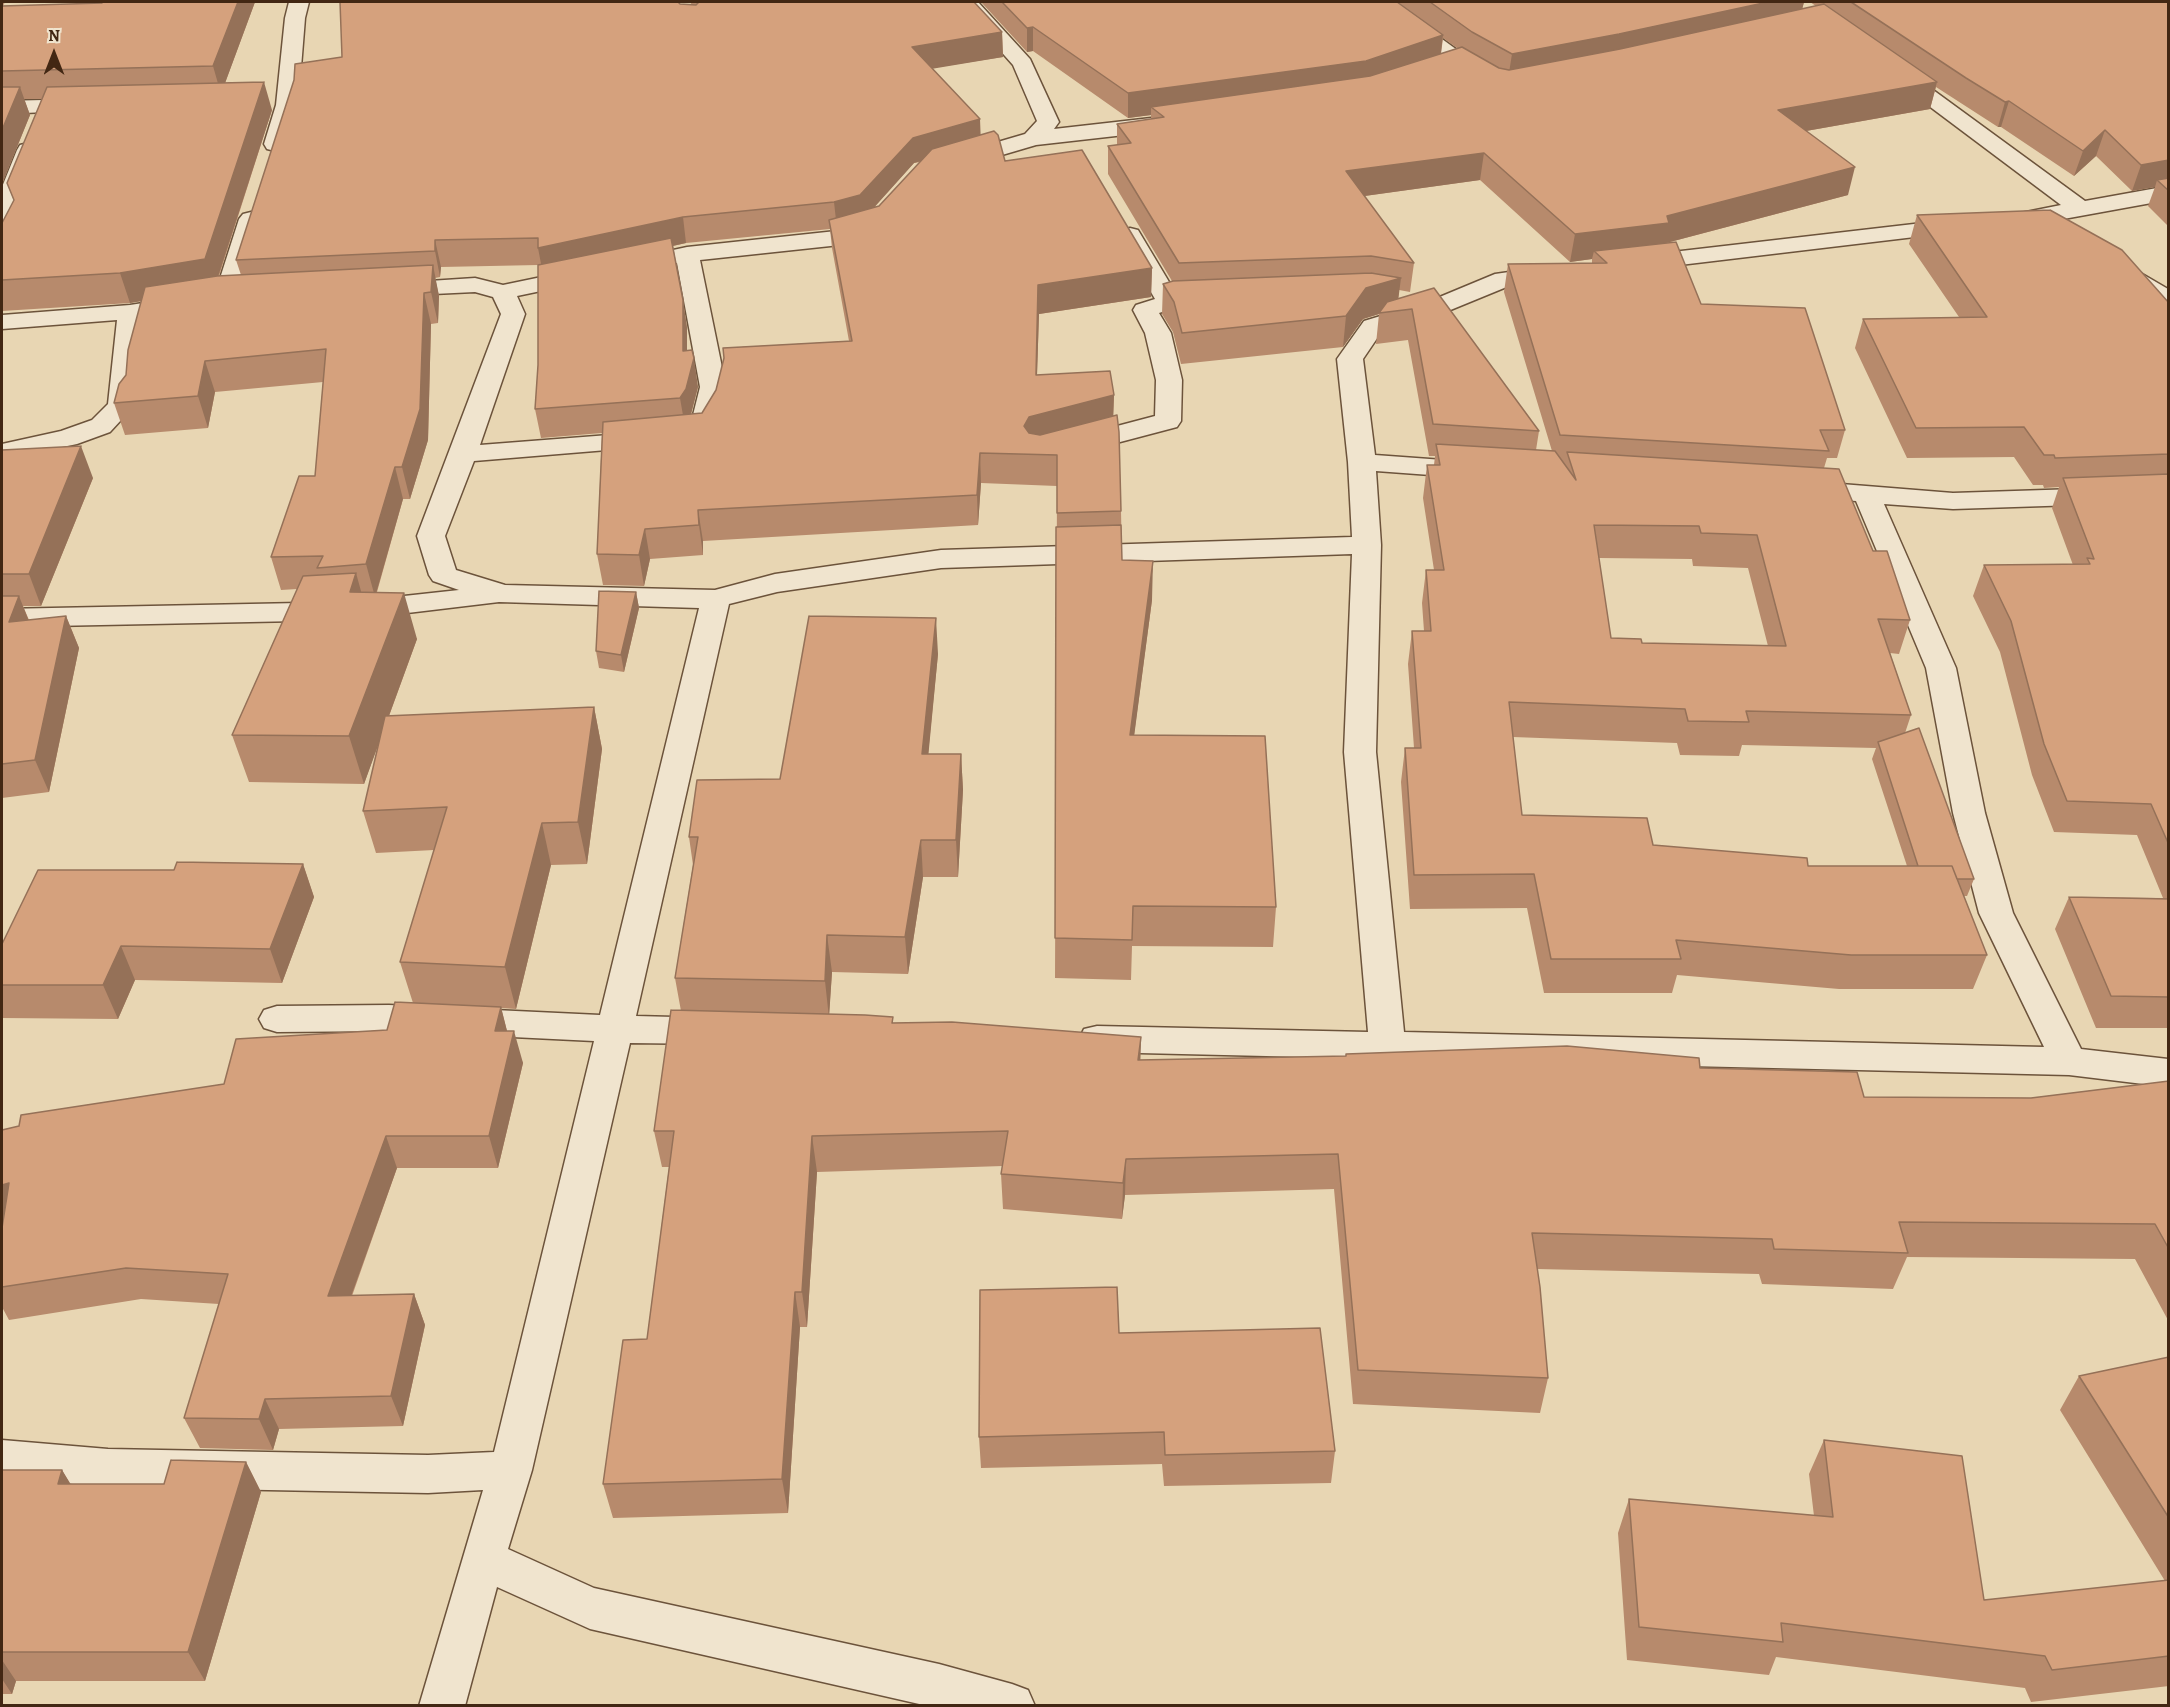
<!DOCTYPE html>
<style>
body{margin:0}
#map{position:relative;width:2170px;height:1707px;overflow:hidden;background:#e8d6b3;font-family:Alegreya,serif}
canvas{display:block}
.frame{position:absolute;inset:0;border:3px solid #422713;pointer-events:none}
.north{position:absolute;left:24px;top:24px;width:60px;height:60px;-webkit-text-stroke:4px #f0e4ce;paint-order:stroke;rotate:0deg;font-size:16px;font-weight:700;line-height:24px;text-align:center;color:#422713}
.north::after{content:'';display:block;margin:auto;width:21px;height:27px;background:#422713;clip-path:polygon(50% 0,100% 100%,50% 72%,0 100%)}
</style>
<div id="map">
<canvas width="2170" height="1707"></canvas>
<div class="frame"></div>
<div class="north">N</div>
</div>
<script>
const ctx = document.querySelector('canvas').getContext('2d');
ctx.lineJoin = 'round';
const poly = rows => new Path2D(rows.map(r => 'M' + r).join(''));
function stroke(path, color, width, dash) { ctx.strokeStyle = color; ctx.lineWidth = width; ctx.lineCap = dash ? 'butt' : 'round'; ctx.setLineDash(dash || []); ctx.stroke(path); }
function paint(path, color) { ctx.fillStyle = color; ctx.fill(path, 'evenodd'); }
const minor = poly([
 [289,2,309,2,305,18,298,105,286,144,283,149,275,151,267,149,264,144,276,105,285,18,289,2],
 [957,2,978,2,1030,59,1059,122,1054,129,1160,117,1168,119,1171,124,1168,129,1160,131,1036,145,958,168,950,166,947,161,950,156,1025,134,1037,121,1013,65,957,2],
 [1369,2,1391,2,1493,76,1490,81,1482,82,1474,81,1454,67,1369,2],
 [1896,66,1903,68,2085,201,2168,186,2168,200,2014,228,2006,226,2002,221,2006,216,2061,205,1889,76,1885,72,1889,68,1896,66],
 [84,99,92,100,95,105,92,110,2,114,2,101,84,99],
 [28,143,36,145,39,150,15,212,23,228,10,252,2,254,2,187,17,150,20,145,28,143],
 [251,212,259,214,263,219,238,297,235,302,226,304,217,302,214,297,239,219,243,214,251,212],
 [872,219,880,221,884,226,880,231,840,245,700,260,726,387,718,419,704,442,474,461,445,536,456,570,505,585,715,590,775,574,941,550,1352,537,1348,462,1337,359,1364,321,1430,301,1495,274,1551,266,1560,268,1563,273,1560,278,1509,286,1448,311,1382,331,1363,359,1375,455,1471,462,1481,464,1485,470,1481,476,1471,478,1376,471,1381,545,1376,752,1404,1032,2044,1047,1979,913,1953,813,1926,668,1856,501,1804,497,1794,495,1790,489,1794,483,1804,481,1953,493,2168,486,2168,502,1953,509,1884,504,1956,668,1985,813,2013,913,2081,1049,2168,1059,2168,1087,2069,1075,1097,1052,1084,1049,1079,1039,1084,1029,1097,1026,1368,1032,1344,752,1352,554,941,568,777,592,729,604,636,1016,713,1018,726,1022,731,1031,726,1040,713,1044,630,1043,532,1470,508,1549,594,1588,939,1664,1012,1684,1028,1690,1035,1706,928,1706,590,1629,497,1587,465,1706,419,1706,483,1490,428,1493,108,1487,2,1478,2,1440,108,1449,428,1455,494,1452,594,1041,389,1031,277,1032,264,1028,259,1019,264,1010,277,1006,389,1005,600,1015,699,608,499,602,349,620,2,627,2,609,349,602,459,590,433,581,429,575,417,536,501,314,493,297,475,292,392,296,383,294,380,289,383,284,475,278,503,285,580,269,589,271,592,276,589,281,517,296,525,314,480,445,686,429,692,419,700,387,677,263,631,273,622,271,619,266,622,261,687,247,836,231,872,219],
 [1957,219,1965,221,1969,226,1965,231,1638,270,1629,268,1626,263,1629,258,1638,256,1957,219],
 [1130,228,1138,230,1181,302,1178,307,1159,313,1171,333,1182,380,1181,421,1177,427,1086,451,1077,453,1068,451,1064,445,1068,439,1155,416,1156,380,1145,333,1133,310,1136,305,1155,299,1118,235,1122,230,1130,228],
 [2123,266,2132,268,2168,289,2168,306,2159,304,2114,278,2111,273,2114,268,2123,266],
 [182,297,191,299,194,304,191,309,142,318,134,406,110,432,77,444,2,460,2,444,61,431,92,420,108,404,117,320,2,329,2,315,130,305,182,297]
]);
stroke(minor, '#6c533b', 3);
paint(minor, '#f0e4ce');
paint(poly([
 [2,2,5,2,3,6,255,2,225,83,272,110,219,276,241,275,236,260,342,57,680,4,692,5,690,2,974,2,1002,32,1003,57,932,68,980,135,1005,161,1152,268,1151,297,1039,314,1037,375,1114,395,1113,416,1121,511,1122,560,1152,600,1134,735,1276,907,1273,947,1132,946,1131,980,1055,978,1057,486,981,483,978,525,703,541,703,555,650,559,644,586,603,585,597,554,602,433,541,438,535,409,538,365,538,265,441,267,440,277,435,278,439,296,438,323,431,324,428,440,410,499,403,499,377,592,417,639,389,716,594,707,602,749,587,864,551,865,516,1009,501,1008,507,1031,523,1063,498,1168,397,1168,352,1296,414,1294,425,1325,403,1426,279,1429,273,1450,200,1448,184,1418,219,1304,141,1299,9,1320,2,1307,2,1287,224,1084,387,1030,413,1003,400,962,434,850,376,853,363,811,380,739,364,784,249,782,232,735,297,589,281,590,271,557,315,476,323,382,215,392,208,428,125,435,114,403,126,375,141,301,130,303,2,311,2,223,14,201,7,183,42,99,24,99,30,115,2,184],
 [920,162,879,206,874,207,914,163],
 [830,229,832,248,849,341,723,348,724,359,716,390,702,413,691,414,698,387,687,351,687,328,683,300,673,246,686,243],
 [981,2,1804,2,1802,9,1816,6,1810,2,2169,2,2169,227,2148,206,2155,187,2132,191,2096,156,2074,176,2001,127,1998,127,1936,87,1930,109,1806,131,1848,195,1666,243,1701,304,1845,430,1837,458,1827,458,1824,468,1873,551,1910,620,1899,654,1890,653,1911,715,1905,733,1974,879,1967,896,1964,896,1987,955,1973,989,1839,989,1677,975,1672,993,1544,993,1527,908,1410,909,1401,782,1405,748,1414,748,1408,664,1412,631,1424,631,1422,603,1426,570,1434,570,1423,498,1427,465,1434,465,1435,456,1429,456,1408,340,1376,344,1379,314,1363,319,1343,347,1181,364,1173,332,1162,314,1163,284,1172,281,1108,174,1108,146,1117,145,1117,124,1151,119,1151,115,1128,118,1033,51,1027,52],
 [1443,38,1457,48,1441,54],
 [1480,180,1570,262,1592,259,1592,263,1508,264,1504,292,1552,451,1536,450,1539,431,1434,288,1398,299,1399,290,1410,292,1414,263,1364,196],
 [1599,558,1692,559,1693,566,1748,568,1768,646,1642,643,1611,638],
 [1513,737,1677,743,1680,755,1739,756,1742,745,1876,748,1872,759,1907,866,1808,866,1653,845,1522,815],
 [1917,215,2169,303,2169,1028,2096,1028,2055,929,2069,897,2163,898,2137,835,2054,832,2032,775,2000,652,1973,596,1984,565,2073,565,2052,508,2059,487,2044,488,2043,485,2033,485,2014,457,1907,458,1855,348,1863,319,1959,317,1909,244],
 [2,450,93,478,41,606,23,606,29,620,66,616,79,648,49,792,2,798],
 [636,592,639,608,624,672,599,668,596,651],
 [938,654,928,754,961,754,963,790,958,877,923,877,908,974,832,972,829,1014,894,1023,1141,1037,1140,1060,1700,1068,1864,1097,2031,1098,2169,1081,2169,1322,2135,1259,1907,1257,1893,1289,1762,1284,1759,1274,1537,1269,1548,1378,1540,1413,1353,1404,1334,1189,1125,1195,1122,1219,1003,1209,1001,1174,1003,1166,817,1172,807,1327,800,1327,788,1513,613,1518,603,1484,647,1339,669,1167,662,1167,654,1131,681,1011,675,978,693,865,689,837,780,779],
 [303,864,314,897,282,983,135,980,118,1019,2,1018,2,985,174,870],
 [1119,1333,1335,1451,1331,1483,1164,1486,1162,1464,981,1468,979,1437],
 [2169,1357,2169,1686,2031,1702,2025,1688,1776,1657,1769,1675,1627,1660,1618,1533,1629,1499,1814,1516,1809,1474,1824,1440,1984,1600,2165,1581,2060,1410,2079,1376],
 [246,1462,261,1492,205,1681,16,1681,12,1694,2,1694,2,1470,62,1470,70,1484,164,1484]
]), '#b78a6c');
paint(poly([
 [238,2,255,2,221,94,213,66],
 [1768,2,1804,2,1800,18,1508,79,1512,54],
 [1033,27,1033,51,1027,52,1027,28],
 [1002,32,1003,57,913,72,912,47],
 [1443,35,1440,60,1363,86,1151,107,1151,115,1128,118,1128,93],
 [264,82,272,110,214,289,130,303,120,273],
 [1937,82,1930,109,1772,137,1778,110],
 [20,87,30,115,2,184,2,130],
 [2009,101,2001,127,1998,127,2005,102],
 [980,119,981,144,914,163,862,221,837,229,834,202,913,138],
 [2105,130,2096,156,2074,176,2083,151],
 [1484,153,1480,180,1343,199,1346,171],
 [2169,160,2169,184,2157,180,2155,187,2132,191,2141,165],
 [1855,167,1848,195,1666,243,1594,251,1592,259,1570,262,1575,234,1667,216],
 [683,217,686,243,543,274,538,248],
 [435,240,441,267,440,277,435,251],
 [433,265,439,296,438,323,431,292],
 [1152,268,1151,297,1039,314,1036,405,1036,375,1038,285],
 [1401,278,1397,309,1379,313,1379,314,1363,319,1343,347,1346,316,1366,288],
 [424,293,431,324,428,440,410,499,402,467],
 [683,300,687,328,687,380,683,351],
 [694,358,698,387,690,418,685,427,680,398],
 [205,361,215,392,208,428,198,396],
 [1114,395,1113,425,1025,454,1024,426,1029,417],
 [81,446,93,478,41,606,29,574],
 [980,453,981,483,978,525,977,495],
 [395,467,403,499,375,597,366,564],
 [698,510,703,541,703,555,699,525],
 [645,529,650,559,644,586,639,555],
 [1153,561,1152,600,1129,775,1130,735],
 [356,573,369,620,350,592],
 [636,592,639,608,624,672,621,655],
 [404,593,417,639,364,784,349,736],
 [19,596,32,629,9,622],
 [66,616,79,648,49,792,35,760],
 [936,618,938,654,925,790,922,754],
 [594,707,602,749,587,864,578,822],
 [961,754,963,790,958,877,956,840],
 [542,823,551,865,516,1009,505,967],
 [921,840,923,877,908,974,905,937],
 [303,864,314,897,282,983,270,949],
 [827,935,832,972,829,1018,825,981],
 [121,946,135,980,118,1019,103,985],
 [501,1007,509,1039,495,1031],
 [514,1031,523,1063,498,1168,489,1136],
 [1141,1037,1140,1073,1138,1060],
 [386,1136,397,1168,340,1327,328,1296],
 [812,1136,817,1172,807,1327,802,1292],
 [1126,1159,1125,1195,1122,1219,1123,1183],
 [9,1183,26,1214,2,1220,2,1185],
 [795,1292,800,1327,788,1513,782,1479],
 [414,1294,425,1325,403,1426,391,1396],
 [265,1399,279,1429,273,1450,259,1419],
 [246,1462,261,1492,205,1681,188,1652],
 [62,1470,81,1501,58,1484],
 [2,1660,16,1681,12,1694,2,1679]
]), '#957158');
const building = poly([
 [102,2,238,2,213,66,2,71,2,6,102,3,102,2],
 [340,2,678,2,680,4,696,5,699,2,974,2,1002,32,912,47,980,119,913,138,860,195,834,202,683,217,538,248,538,238,435,240,435,251,236,260,294,80,295,64,342,57,340,2],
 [1002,2,1397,2,1443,35,1366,61,1128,93,1033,27,1027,28,1002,2],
 [1430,2,1768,2,1619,34,1512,54,1472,32,1430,2],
 [1851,2,2169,2,2169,160,2141,165,2105,130,2083,151,2009,101,2005,102,1966,78,1851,2],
 [1824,4,1937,82,1778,110,1855,167,1667,216,1669,223,1575,234,1484,153,1346,171,1414,263,1371,256,1179,263,1108,146,1131,143,1117,124,1164,117,1151,107,1370,76,1462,47,1499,68,1509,70,1620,49,1824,4],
 [264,82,205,259,120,273,2,280,2,223,14,200,7,183,47,87,264,82],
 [2,87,20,87,2,130,2,87],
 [994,131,998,135,1005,161,1082,150,1152,268,1038,285,1036,375,1110,371,1114,395,1029,417,1024,426,1029,433,1040,435,1117,415,1119,432,1121,511,1057,513,1057,455,980,453,977,495,698,510,699,525,645,529,639,555,597,554,603,422,702,413,716,390,724,358,723,348,852,341,829,220,879,206,932,149,994,131],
 [2169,178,2169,191,2157,180,2169,178],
 [2050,210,2122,250,2169,303,2169,454,2055,458,2054,455,2044,455,2024,427,1916,428,1863,319,1987,317,1917,215,2050,210],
 [671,238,683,300,683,351,692,350,694,358,686,389,680,398,535,409,538,365,538,265,671,238],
 [1676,242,1701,304,1805,308,1845,430,1820,430,1829,451,1560,435,1508,264,1607,263,1594,251,1676,242],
 [433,265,431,292,424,293,420,409,402,467,395,467,366,564,317,568,323,556,271,557,299,476,315,476,326,349,205,361,198,396,114,403,119,384,126,375,128,350,145,287,217,276,433,265],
 [1371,273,1401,278,1366,288,1346,316,1182,333,1174,302,1163,284,1173,281,1371,273],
 [1434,288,1539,431,1433,424,1412,309,1379,313,1387,302,1434,288],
 [1436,444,1555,451,1576,480,1567,452,1839,469,1873,551,1887,551,1910,620,1878,619,1911,715,1746,711,1749,722,1688,721,1685,709,1509,702,1522,815,1647,818,1653,845,1807,858,1808,866,1952,866,1987,955,1851,955,1676,940,1681,959,1551,959,1534,874,1414,875,1405,748,1421,748,1412,631,1431,631,1426,570,1444,570,1427,465,1440,465,1436,444],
 [1594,525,1699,526,1701,533,1757,535,1786,646,1642,643,1641,639,1611,638,1594,525],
 [81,446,29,574,2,574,2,450,81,446],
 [2169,474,2169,845,2151,804,2067,801,2044,744,2011,621,1984,565,2090,564,2087,558,2094,559,2063,478,2169,474],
 [1121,525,1122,560,1153,561,1130,735,1265,736,1276,907,1133,906,1132,940,1055,938,1056,527,1121,525],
 [356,573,350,592,404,593,349,736,232,735,303,576,356,573],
 [599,591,636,592,621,655,596,651,599,591],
 [2,596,19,596,9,622,66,616,35,760,2,764,2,596],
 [809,616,936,618,922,754,961,754,956,840,921,840,905,937,827,935,825,981,675,978,698,837,689,837,697,780,780,779,809,616],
 [594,707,578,822,542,823,505,967,400,962,447,807,363,811,385,716,594,707],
 [1919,728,1974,879,1957,879,1952,866,1918,866,1878,742,1919,728],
 [177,862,303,864,270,949,121,946,103,985,2,985,2,944,38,870,174,870,177,862],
 [2069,897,2169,899,2169,997,2111,996,2069,897],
 [395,1002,501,1007,495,1031,514,1031,489,1136,386,1136,328,1296,414,1294,391,1396,265,1399,259,1419,184,1418,228,1274,126,1268,2,1287,2,1228,9,1183,2,1185,2,1130,19,1126,21,1115,224,1084,236,1039,387,1030,395,1002],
 [671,1010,865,1015,893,1017,892,1023,952,1022,1141,1037,1138,1060,1346,1056,1346,1054,1567,1046,1699,1058,1700,1068,1857,1072,1864,1097,2031,1098,2169,1081,2169,1249,2155,1224,1899,1222,1908,1253,1774,1249,1772,1239,1532,1233,1540,1287,1548,1378,1358,1370,1338,1154,1126,1159,1123,1183,1001,1174,1008,1131,812,1136,802,1292,795,1292,782,1479,603,1484,623,1340,647,1339,674,1131,654,1131,671,1010],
 [1117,1287,1119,1333,1320,1328,1335,1451,1165,1455,1164,1432,979,1437,980,1290,1117,1287],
 [2169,1357,2169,1518,2079,1376,2169,1357],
 [1824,1440,1962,1456,1984,1600,2169,1580,2169,1656,2052,1670,2045,1656,1781,1623,1783,1642,1639,1627,1629,1499,1833,1517,1824,1440],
 [171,1460,246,1462,188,1652,2,1652,2,1470,62,1470,58,1484,164,1484,171,1460]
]);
paint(building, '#d5a17d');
stroke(building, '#957158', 1.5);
</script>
